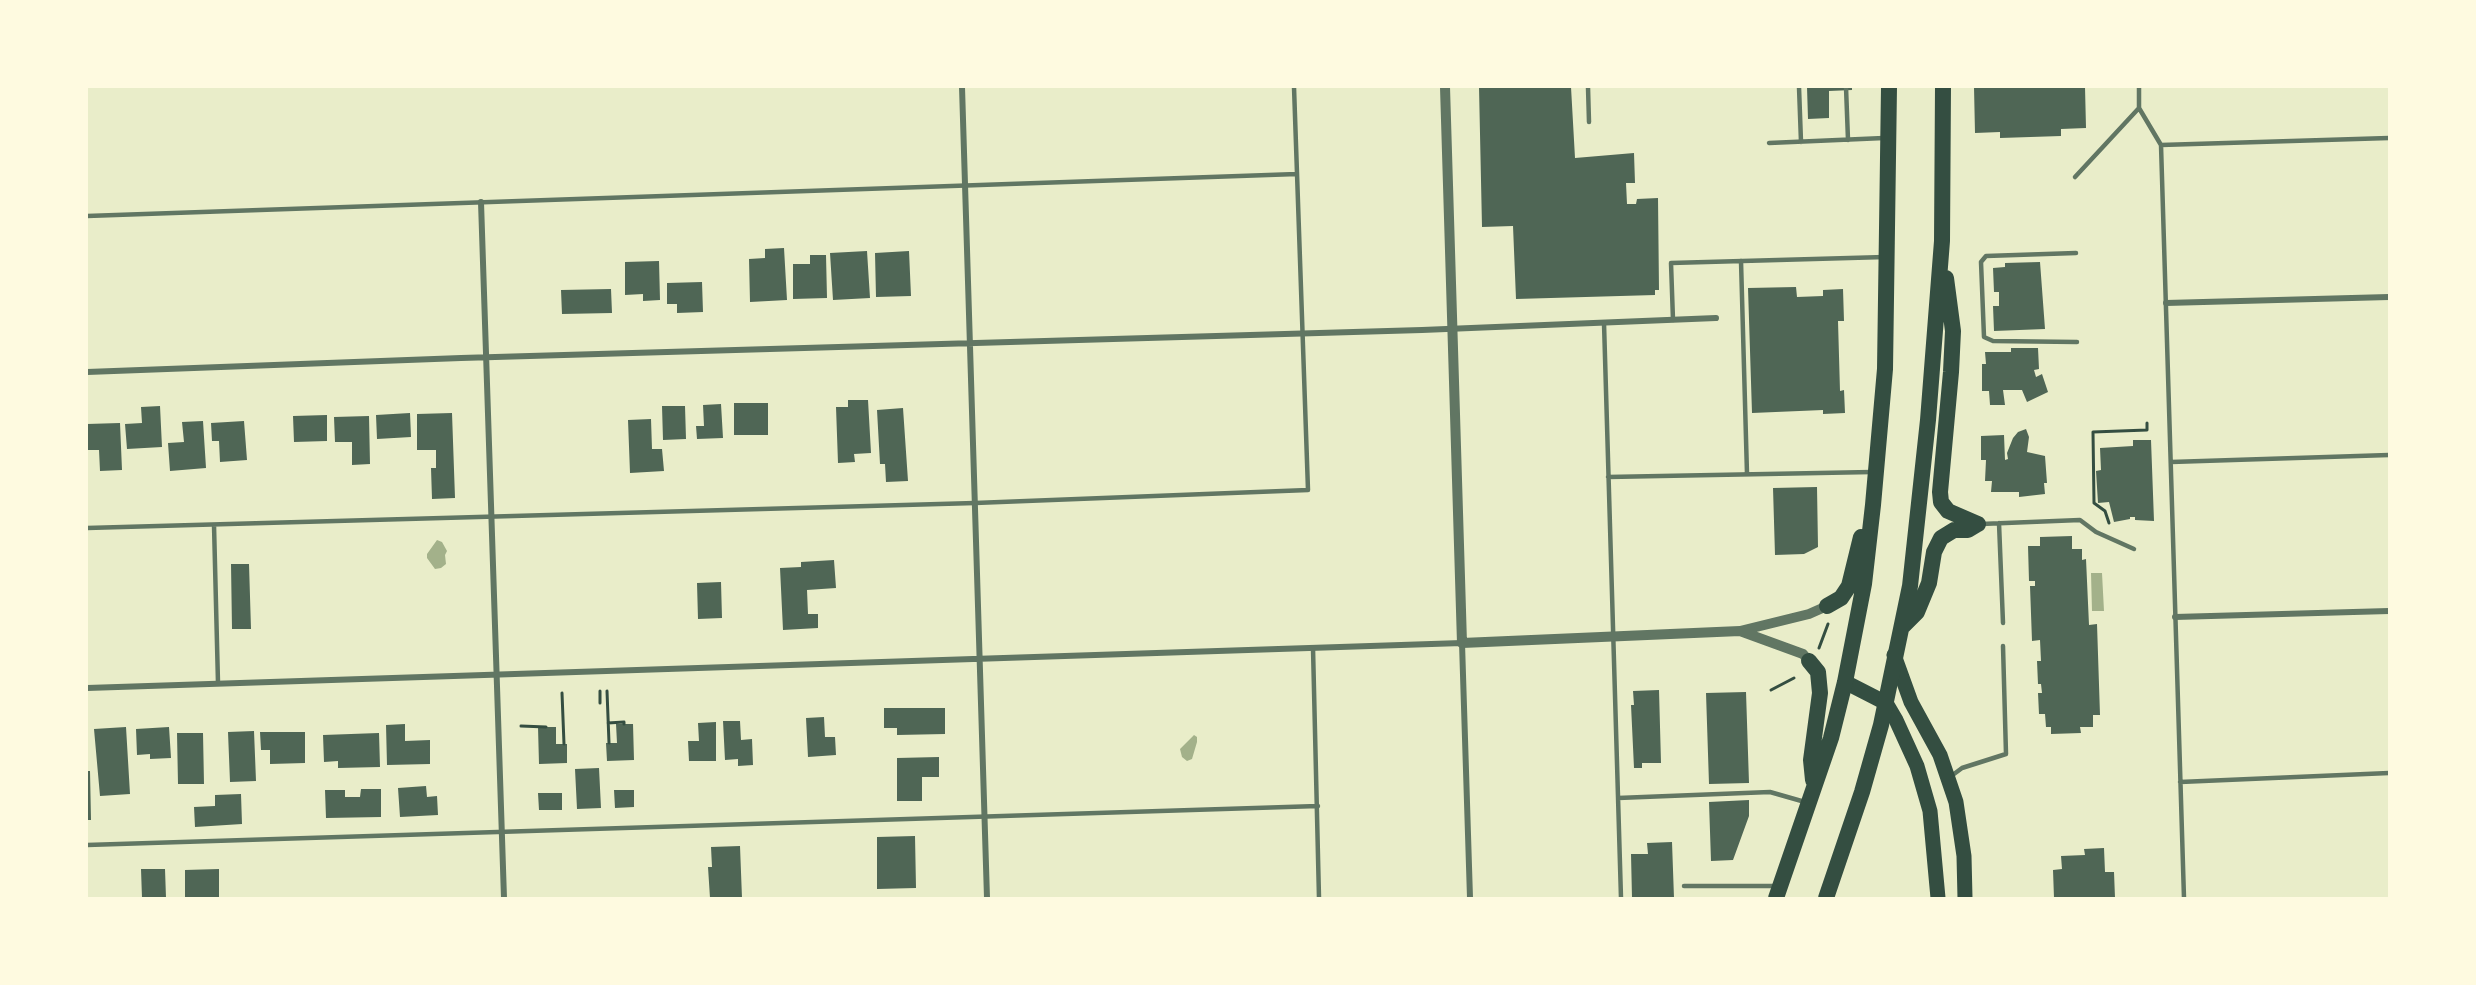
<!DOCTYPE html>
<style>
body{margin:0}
#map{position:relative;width:2476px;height:985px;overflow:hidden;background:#e9edc9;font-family:Cabin,sans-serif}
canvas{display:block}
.frame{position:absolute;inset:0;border:88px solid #fefae0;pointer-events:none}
</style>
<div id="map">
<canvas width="2476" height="985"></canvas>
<div class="frame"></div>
</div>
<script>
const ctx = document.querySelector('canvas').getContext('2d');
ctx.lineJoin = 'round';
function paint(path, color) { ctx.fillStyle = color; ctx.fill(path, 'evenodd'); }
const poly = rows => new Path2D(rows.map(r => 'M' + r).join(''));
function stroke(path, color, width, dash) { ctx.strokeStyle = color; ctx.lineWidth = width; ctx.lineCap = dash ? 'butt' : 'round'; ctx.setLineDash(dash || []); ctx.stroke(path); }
paint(poly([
 [437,540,442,542,447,551,445,555,446,564,441,568,435,569,427,558,427,554],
 [2091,573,2102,573,2104,611,2092,611],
 [1194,735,1197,737,1197,742,1192,759,1187,761,1182,757,1180,749]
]), '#a3b18a');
paint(poly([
 [1479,87,1571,87,1575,158,1634,153,1635,183,1626,183,1627,204,1636,204,1637,199,1658,198,1659,290,1655,290,1655,295,1516,299,1513,226,1482,227],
 [1807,87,1852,87,1852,90,1829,91,1829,118,1808,119],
 [1974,87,2085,87,2086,128,2061,129,2061,136,2000,138,2000,132,1975,133],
 [784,248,787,300,750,302,749,259,765,258,765,249],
 [867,251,870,298,833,300,830,253],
 [909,251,911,296,876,297,875,253],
 [810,255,826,255,827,298,793,299,793,264,810,264],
 [659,261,660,300,643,301,643,294,625,295,625,262],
 [2040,262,2045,329,1994,331,1993,306,1999,306,1999,292,1994,292,1993,268,2005,267,2005,263],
 [702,282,703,312,677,313,677,304,667,304,667,283],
 [1796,287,1797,297,1823,296,1823,290,1843,289,1844,321,1838,321,1840,391,1844,390,1845,413,1823,414,1823,410,1752,413,1748,288],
 [611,289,612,313,562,314,561,290],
 [2011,348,2038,348,2039,369,2034,370,2036,377,2042,374,2048,392,2027,402,2022,390,2003,390,2005,405,1990,405,1989,391,1982,391,1982,364,1986,364,1985,352,2011,352],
 [848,400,868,400,871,453,854,454,855,462,838,463,836,407,848,407],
 [734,403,768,403,768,435,734,435],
 [721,404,723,438,697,439,696,426,704,426,703,405],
 [160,406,162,447,127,449,125,424,142,423,141,407],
 [662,406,685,406,686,439,663,440],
 [903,408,908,481,886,482,885,464,880,464,877,410],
 [410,413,411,437,377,439,376,415],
 [452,413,455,498,432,499,431,468,436,468,436,450,417,450,417,414],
 [327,415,327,441,294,442,293,416],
 [369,416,370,464,352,465,352,442,335,442,334,417],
 [651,419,652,449,662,449,664,471,630,473,628,420],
 [203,421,206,468,170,471,168,443,184,442,182,422],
 [244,421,247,460,220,462,219,441,212,441,211,423],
 [120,423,122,470,100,471,99,450,87,450,87,424],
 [2026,429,2029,437,2027,452,2045,456,2047,483,2044,483,2045,494,2019,497,2019,492,1991,492,1992,481,1985,481,1986,460,1981,460,1981,436,2004,435,2005,460,2008,459,2007,453,2013,438,2018,432],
 [2133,440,2151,440,2154,521,2135,520,2135,517,2130,517,2130,519,2114,522,2109,502,2098,503,2096,471,2101,470,2100,448,2133,446],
 [1817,487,1818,547,1804,554,1775,555,1773,488],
 [2072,536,2072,549,2082,549,2082,560,2086,559,2089,625,2097,624,2100,715,2093,715,2093,727,2080,727,2081,733,2051,734,2051,727,2046,727,2045,714,2039,714,2038,693,2042,693,2041,684,2038,684,2037,661,2041,661,2040,640,2032,641,2030,586,2035,586,2035,581,2029,581,2028,546,2040,546,2040,537],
 [834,560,836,588,807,590,808,614,818,614,818,628,783,630,780,568,801,567,801,562],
 [231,564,249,564,251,629,232,629],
 [721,582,722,618,698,619,697,583],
 [1659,690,1661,763,1642,763,1642,768,1634,768,1631,705,1634,705,1633,691],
 [1746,692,1749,783,1709,784,1706,693],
 [884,708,945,708,945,734,897,735,897,728,884,728],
 [824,717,825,737,835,737,836,755,808,757,806,718],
 [723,721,740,721,741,740,752,739,753,765,738,766,738,759,725,760],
 [716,722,716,761,689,761,688,741,699,741,698,723],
 [405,724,405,741,430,740,430,764,387,765,386,725],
 [616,724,633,724,634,760,607,761,606,743,617,743],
 [126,727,130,794,100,796,94,729],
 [169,727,171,758,150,759,150,754,137,755,136,729],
 [538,727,556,727,556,744,567,744,567,763,539,764],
 [254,731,256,781,230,782,228,732],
 [260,732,305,732,305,763,270,764,270,750,261,750],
 [177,733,203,733,204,784,178,784],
 [379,733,380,767,338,768,338,761,324,762,323,735],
 [939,757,939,777,922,777,922,801,897,801,897,758],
 [599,768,601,808,577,809,575,769],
 [87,771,90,771,91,820,87,820],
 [426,786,427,797,437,796,438,815,400,817,398,788],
 [361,789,381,789,381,817,326,818,325,790,345,790,345,797,360,797],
 [614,790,634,790,634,807,615,808],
 [538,793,562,793,562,810,539,810],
 [241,794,242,824,195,827,194,807,215,806,215,795],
 [1749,800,1749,816,1733,860,1711,861,1709,802],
 [915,836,916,888,877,889,877,837],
 [1672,842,1674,898,1632,898,1631,854,1648,854,1647,843],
 [740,846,742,898,710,898,708,867,712,867,711,847],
 [2104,848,2105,872,2114,872,2115,898,2054,898,2053,870,2062,869,2061,856,2085,855,2084,849],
 [141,869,165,869,166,898,142,898],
 [219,869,219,898,185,898,185,870]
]), '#4f6655');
stroke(poly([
 [2109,523,2105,511,2094,503,2093,432,2147,430,2147,423],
 [1819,648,1828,624],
 [1771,690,1794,678],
 [600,691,600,703],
 [607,691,609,743],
 [562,693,564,744],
 [608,723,624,722,624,724],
 [521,726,546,727]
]), '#344e41', 3);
stroke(poly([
 [1588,87,1589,122],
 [1799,87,1801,142],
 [1846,87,1848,140],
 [2139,87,2139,108,2161,145,2184,898],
 [1769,143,1884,138],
 [2161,145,2389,138],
 [2075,177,2139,108],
 [87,216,1297,174],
 [2076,253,1986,256,1981,262,1984,337,1993,341,2077,342],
 [1741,261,1747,474],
 [1673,320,1671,263,1885,257],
 [1604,323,1621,898],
 [2171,462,2389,455],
 [1608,477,1872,472],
 [1999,523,2003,623],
 [1981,524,2080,520,2096,532,2134,549],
 [214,525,218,683],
 [87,528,975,503,1308,490,1294,87],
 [1313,648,1319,898],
 [1950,777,1962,768,2006,754,2003,646],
 [2180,782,2389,773],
 [1618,798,1770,792,1805,802],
 [87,845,1318,806],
 [1684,886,1777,886]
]), '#617663', 4.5);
stroke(poly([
 [962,87,987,898],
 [481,202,504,898],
 [2166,303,2389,297],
 [87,372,461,358,1422,330,1716,318],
 [2175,617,2389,611],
 [87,688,1462,643,1470,898]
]), '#617663', 6);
stroke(poly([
 [1445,87,1462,643,1740,631,1809,614,1827,606],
 [1740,631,1803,654,1809,661]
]), '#617663', 10);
stroke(poly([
 [1894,655,1911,702,1940,755,1956,802,1964,856,1965,898],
 [1845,682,1886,703,1896,720,1917,766,1930,811,1938,898]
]), '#344e41', 15);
stroke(poly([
 [1946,278,1953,331,1951,372,1940,492,1941,502,1948,511,1978,524],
 [1827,606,1841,598,1849,586,1861,537],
 [1902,627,1917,612,1929,583,1934,552,1941,538,1954,530,1968,530,1978,524],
 [1809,661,1818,672,1820,693,1811,760,1813,780],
 [1776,898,1831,738,1845,682,1864,584,1873,505,1885,369,1889,87],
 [1826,898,1862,792,1881,725,1910,586,1928,420,1942,241,1943,87]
]), '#344e41', 16);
</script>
